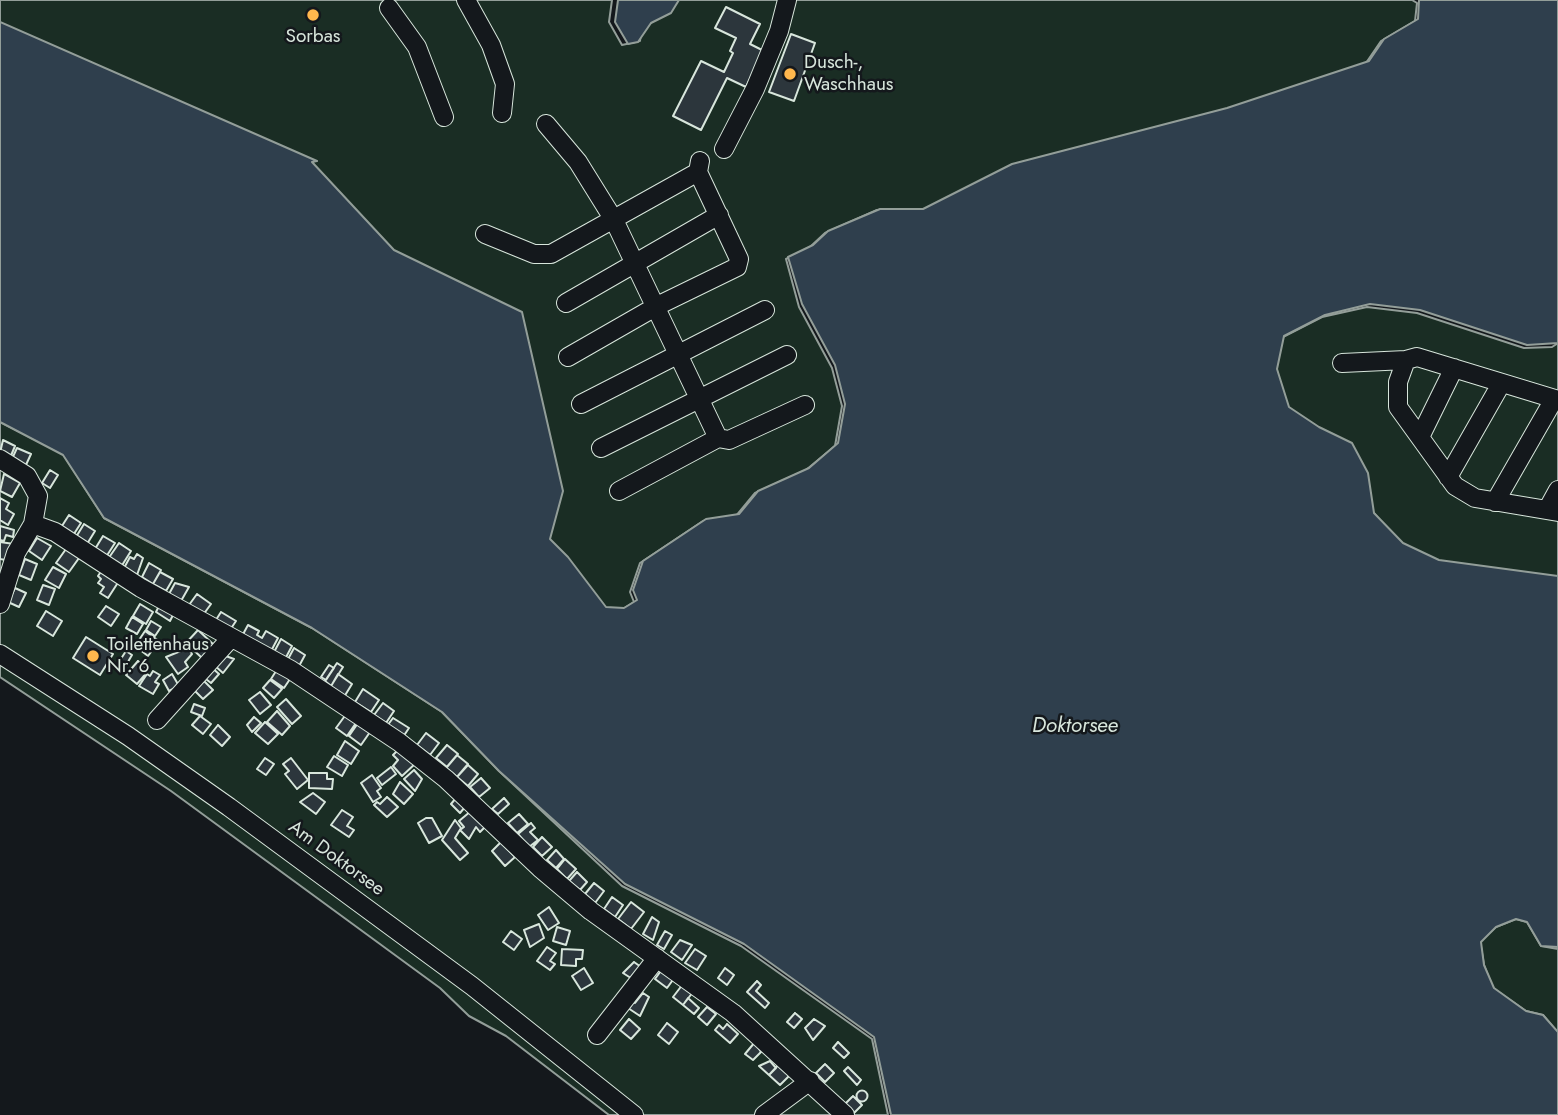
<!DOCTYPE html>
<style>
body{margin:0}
canvas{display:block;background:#14181c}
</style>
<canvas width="1558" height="1115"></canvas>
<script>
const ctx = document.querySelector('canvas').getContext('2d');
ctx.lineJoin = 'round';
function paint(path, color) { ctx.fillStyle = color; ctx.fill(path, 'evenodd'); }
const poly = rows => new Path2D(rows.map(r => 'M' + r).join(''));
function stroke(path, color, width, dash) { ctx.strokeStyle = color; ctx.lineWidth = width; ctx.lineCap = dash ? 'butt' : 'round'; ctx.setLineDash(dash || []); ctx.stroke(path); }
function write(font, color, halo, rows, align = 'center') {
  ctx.font = font + ' Jost,sans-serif'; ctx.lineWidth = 5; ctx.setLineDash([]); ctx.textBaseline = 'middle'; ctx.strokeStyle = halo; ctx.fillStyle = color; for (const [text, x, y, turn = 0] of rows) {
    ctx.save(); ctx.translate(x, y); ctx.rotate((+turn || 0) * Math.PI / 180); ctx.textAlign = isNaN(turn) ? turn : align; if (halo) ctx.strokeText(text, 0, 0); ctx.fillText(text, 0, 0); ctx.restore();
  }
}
const green = poly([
 [0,0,612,0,609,22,622,45,640,41,641,33,673,0,1412,0,1417,3,1415,21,1381,41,1366,63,920,211,877,210,825,233,810,247,786,259,799,307,832,368,842,406,835,446,806,470,755,493,736,516,703,521,640,563,630,592,634,602,621,610,603,609,548,541,391,252,0,27,0,0],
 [1367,307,1417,313,1524,348,1552,347,1558,343,1558,578,1437,562,1400,544,1286,409,1274,372,1281,338,1322,317,1367,307],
 [0,422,63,454,104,518,312,628,442,712,499,771,622,886,741,946,872,1039,888,1115,609,1115,506,1036,469,1016,440,988,171,791,0,677,0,422],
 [1516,919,1527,922,1541,946,1558,949,1558,1033,1543,1015,1526,1011,1493,988,1484,965,1480,941,1496,927,1516,919]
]);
paint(green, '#1a2d24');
stroke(green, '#939e99', 2);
const water = poly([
 [618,0,679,0,671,13,651,23,638,42,628,44,615,22,618,0],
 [1419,0,1558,0,1558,343,1527,345,1420,310,1370,304,1325,315,1284,336,1277,369,1289,407,1319,427,1352,443,1368,473,1374,513,1403,543,1439,560,1558,576,1558,947,1541,946,1527,922,1516,919,1496,927,1481,942,1484,965,1494,988,1526,1011,1543,1015,1558,1032,1558,1115,891,1115,874,1037,744,944,625,884,499,771,442,712,312,628,104,518,63,455,0,422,0,22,317,161,312,162,394,250,522,312,563,491,550,539,568,557,606,607,624,608,637,600,633,590,643,561,706,519,739,514,758,491,809,468,838,443,845,404,835,365,802,304,788,257,813,245,828,231,880,209,923,209,1012,164,1227,108,1369,61,1384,39,1418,19,1419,0]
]);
paint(water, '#2f3f4d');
stroke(water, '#939e99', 2);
const building = poly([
 [726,7,760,24,750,44,764,51,746,87,727,78,701,130,673,116,701,61,724,72,733,53,730,51,736,38,715,28,726,7],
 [791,34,815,43,794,101,769,92,791,34],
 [3,440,15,446,10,458,0,453,3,440],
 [17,448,31,454,25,467,11,461,17,448],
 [50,470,58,475,50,488,42,483,50,470],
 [4,474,20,483,12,497,0,491,4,474],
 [0,498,9,503,6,509,14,514,8,525,0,520,0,498],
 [69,515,81,523,72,537,60,529,69,515],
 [84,524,95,531,87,544,76,537,84,524],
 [0,526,14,530,13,537,6,535,4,541,0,540,0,526],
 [103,536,115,543,106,557,95,549,103,536],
 [37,538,51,546,42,560,29,551,37,538],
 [0,542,14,544,11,561,0,559,0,542],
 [119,543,131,551,121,567,108,559,119,543],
 [66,549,79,558,69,572,56,563,66,549],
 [137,554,143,558,137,575,124,568,130,557,134,559,137,554],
 [25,559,37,564,31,580,19,575,25,559],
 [149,563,161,570,153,584,142,577,149,563],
 [53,567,66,574,59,588,45,580,53,567],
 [102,570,119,581,108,598,100,593,104,587,98,583,101,579,98,576,102,570],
 [160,572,173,579,166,591,153,584,160,572],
 [175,583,189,587,181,601,169,594,175,583],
 [43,585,55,589,49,605,37,600,43,585],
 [15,588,26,593,19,607,8,602,15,588],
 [197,594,211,604,203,615,189,605,197,594],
 [140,604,153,612,146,624,133,616,140,604],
 [160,604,174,613,170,621,156,612,160,604],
 [106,606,119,614,111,626,98,617,106,606],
 [46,611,62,621,53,636,37,626,46,611],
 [221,612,236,621,228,633,214,623,221,612],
 [132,617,143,624,137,634,126,628,132,617],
 [151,621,161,627,155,636,146,630,151,621],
 [248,625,259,631,257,635,262,638,266,631,278,638,270,653,241,638,248,625],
 [198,630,214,645,202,658,186,643,198,630],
 [145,631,159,641,148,656,135,646,145,631],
 [86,637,113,654,100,675,73,658,86,637],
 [281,639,292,646,284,661,273,654,281,639],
 [188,648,192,654,185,662,188,667,178,674,166,657,188,648],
 [294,648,305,655,298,668,287,661,294,648],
 [126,651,132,655,122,672,115,668,126,651],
 [223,655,234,659,223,673,214,665,223,655],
 [138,661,149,670,137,684,126,675,138,661],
 [337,663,343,667,331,686,325,681,337,663],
 [329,665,334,668,326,680,321,677,329,665],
 [210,666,219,674,211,683,202,676,210,666],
 [278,668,292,676,284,688,271,679,278,668],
 [153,671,160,675,155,682,159,684,153,694,139,686,147,674,150,676,153,671],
 [172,674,179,686,169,691,163,680,172,674],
 [338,674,352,684,344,697,330,688,338,674],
 [270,680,282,689,274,698,263,688,270,680],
 [204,681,213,690,203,699,194,690,204,681],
 [363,689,379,700,371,712,355,702,363,689],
 [260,692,271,705,260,714,249,700,260,692],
 [286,699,301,716,292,724,277,707,286,699],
 [383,703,394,711,386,723,374,715,383,703],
 [194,704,205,708,202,716,191,712,194,704],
 [277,711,290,726,282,735,267,722,277,711],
 [347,713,358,720,347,736,336,728,347,713],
 [200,716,211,724,203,734,192,725,200,716],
 [254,717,261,723,252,732,247,725,254,717],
 [393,718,409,728,403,737,387,726,393,718],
 [265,722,278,734,268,744,255,733,265,722],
 [358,723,370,732,361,745,349,736,358,723],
 [218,725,230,737,222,746,210,735,218,725],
 [426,733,439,743,430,755,417,745,426,733],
 [345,741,359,751,351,764,337,755,345,741],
 [447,745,458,754,447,767,436,758,447,745],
 [401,747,416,763,402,776,393,766,398,760,393,755,401,747],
 [457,755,468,764,457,777,446,768,457,755],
 [334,756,348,765,342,776,327,767,334,756],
 [265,758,274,764,266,775,257,769,265,758],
 [291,758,308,780,297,789,285,774,289,771,283,764,291,758],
 [468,765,478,774,468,786,457,777,468,765],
 [391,767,396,774,382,785,377,778,391,767],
 [414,770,422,779,415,791,404,779,414,770],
 [309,773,327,773,327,779,333,779,332,789,309,788,309,773],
 [372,775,381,788,377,791,381,797,373,802,361,783,372,775],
 [481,778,490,788,479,797,470,787,481,778],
 [400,782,413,794,404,804,393,794,400,782],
 [313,793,325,802,316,814,300,802,313,793],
 [387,797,398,807,387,817,374,805,377,802,380,804,387,797],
 [456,798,465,807,460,813,451,804,456,798],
 [504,798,509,804,498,814,492,809,504,798],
 [342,810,353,817,347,826,354,830,349,837,331,825,342,810],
 [471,811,485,827,480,832,476,827,469,839,460,830,464,827,459,821,471,811],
 [519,814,528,824,517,833,508,823,519,814],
 [426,818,432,818,442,836,429,843,418,823,426,818],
 [455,820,461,828,455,838,468,853,460,860,442,840,455,820],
 [531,823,535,828,530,832,538,840,529,847,518,834,531,823],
 [542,837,552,847,542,856,533,847,542,837],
 [501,842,515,857,505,866,492,851,501,842],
 [556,850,564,859,556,868,547,860,556,850],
 [565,859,576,869,567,879,557,869,565,859],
 [577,872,587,882,580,890,569,881,577,872],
 [594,883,604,891,595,903,585,894,594,883],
 [612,897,623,905,615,917,604,909,612,897],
 [631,902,644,912,631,929,618,919,631,902],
 [549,907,559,923,548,930,538,915,549,907],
 [652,917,659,922,653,940,643,934,652,917],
 [539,924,544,938,530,947,524,930,539,924],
 [557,927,570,931,566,945,553,941,557,927],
 [511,931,522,939,514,950,503,942,511,931],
 [665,931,672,935,664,949,657,945,665,931],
 [680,940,692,945,682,960,671,952,680,940],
 [547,947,556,953,550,961,555,964,550,970,537,961,547,947],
 [562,949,583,950,582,959,576,959,576,966,561,965,562,949],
 [695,949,706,956,697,970,685,963,695,949],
 [634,962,641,967,637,982,623,973,634,962],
 [584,968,593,983,581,990,572,976,584,968],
 [663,968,675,977,667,988,655,979,663,968],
 [725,968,734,975,727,985,718,978,725,968],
 [757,981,761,985,756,991,769,1003,765,1008,747,992,757,981],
 [683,984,693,992,683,1005,673,997,683,984],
 [643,993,649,997,640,1016,625,1006,630,999,635,1003,643,993],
 [688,998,699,1008,694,1014,683,1005,688,998],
 [707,1007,716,1014,707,1025,698,1017,707,1007],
 [795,1013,802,1019,794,1028,787,1022,795,1013],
 [629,1019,640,1029,631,1039,620,1030,629,1019],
 [814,1019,825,1026,813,1040,805,1028,814,1019],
 [667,1023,678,1032,669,1044,658,1035,667,1023],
 [727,1024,738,1034,730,1043,715,1030,719,1025,723,1029,727,1024],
 [755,1042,761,1052,753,1060,745,1054,755,1042],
 [838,1042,849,1053,844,1058,833,1048,838,1042],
 [770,1061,776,1068,769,1075,759,1066,770,1061],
 [782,1061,796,1069,780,1085,769,1075,782,1061],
 [825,1064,834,1073,825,1082,816,1073,825,1064],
 [848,1067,861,1080,857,1085,844,1071,848,1067],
 '856.5 1096a5.5 5.5 0 1 1 11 0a5.5 5.5 0 1 1-11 0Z',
 [853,1096,862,1105,853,1114,844,1105,853,1096]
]);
paint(building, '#2c363c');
stroke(building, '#d8e6dc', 2);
const minor = poly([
 [466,0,491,45,505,84,502,113],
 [389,8,417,47,444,117],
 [546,124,578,162,614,220,718,438],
 [724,149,755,89,779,31,787,0],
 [485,234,534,254,551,254,698,172,700,161],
 [566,303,719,215],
 [568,357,657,306,737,267,739,259,698,172],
 [1342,363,1406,360],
 [1558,400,1417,357,1406,360,1398,382,1398,407,1455,486,1475,498,1558,512],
 [581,404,765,310],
 [1420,437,1454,368],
 [601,448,787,355],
 [0,459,27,476,38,496,33,524],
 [1448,477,1501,384],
 [619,491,718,438,729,440,805,405],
 [1495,502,1553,401],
 [1547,510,1558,490],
 [0,604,16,553,33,524,55,532,141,588,291,670,399,742,446,779,540,868,591,911,733,1013,845,1115],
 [0,654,128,736,229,807,472,986,634,1115],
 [157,720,230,639],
 [597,1035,657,958],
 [764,1115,810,1081]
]);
stroke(minor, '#d8e6dc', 20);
stroke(minor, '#14181c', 18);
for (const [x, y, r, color] of [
 [313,15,7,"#ffb74d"],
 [790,74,7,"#ffb74d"],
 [93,656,7,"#ffb74d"]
]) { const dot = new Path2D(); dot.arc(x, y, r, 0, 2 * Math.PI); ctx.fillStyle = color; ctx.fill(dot); stroke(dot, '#14181c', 2.5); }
write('19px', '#d8e6dc', '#14181c', [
 ["Sorbas",313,37,"center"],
 ["Dusch-,",804,63],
 ["Waschhaus",804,85],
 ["Toilettenhaus",107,645],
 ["Nr. 6",107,667]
], 'left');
write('19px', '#d8e6dc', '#14181c', [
 ["Am Doktorsee",336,859,36]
]);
write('italic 21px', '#d8e6dc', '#14181c', [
 ["Doktorsee",1075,727]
]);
</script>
